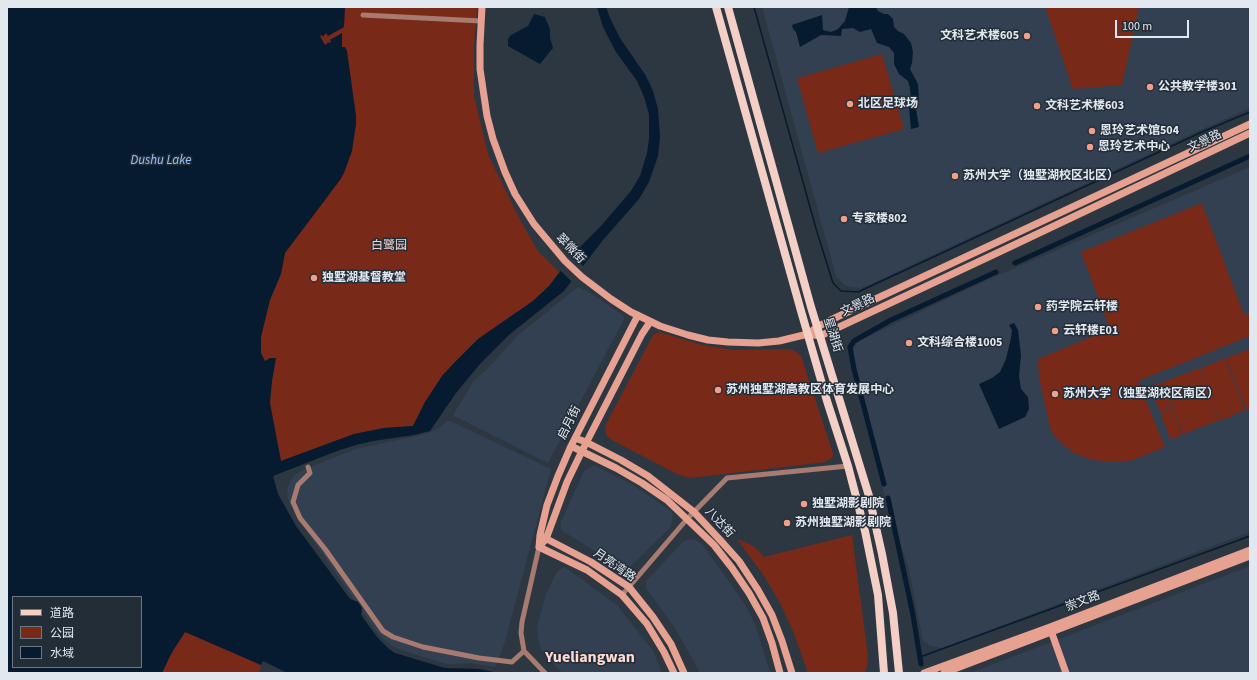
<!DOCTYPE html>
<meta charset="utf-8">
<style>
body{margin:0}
#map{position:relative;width:1257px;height:680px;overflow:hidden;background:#2d3742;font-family:"Source Sans 3","Noto Sans SC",sans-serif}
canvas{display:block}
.frame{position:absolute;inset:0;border:8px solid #e2e8f0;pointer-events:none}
.legend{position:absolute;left:12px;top:596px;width:130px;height:72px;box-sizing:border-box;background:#232d38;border:1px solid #6f7882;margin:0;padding:5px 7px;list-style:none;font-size:12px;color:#e2e8f0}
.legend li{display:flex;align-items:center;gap:8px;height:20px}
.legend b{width:20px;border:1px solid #6f7882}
.scale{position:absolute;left:1115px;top:20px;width:74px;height:18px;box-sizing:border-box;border:2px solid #e2e8f0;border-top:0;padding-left:5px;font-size:12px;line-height:14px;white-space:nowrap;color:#e2e8f0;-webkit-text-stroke:3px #232d38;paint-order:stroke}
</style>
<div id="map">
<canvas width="1257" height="680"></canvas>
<div class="frame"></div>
<ul class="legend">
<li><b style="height:5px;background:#f3cfc6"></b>道路</li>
<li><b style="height:11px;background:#792917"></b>公园</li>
<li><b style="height:11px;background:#061a30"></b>水域</li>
</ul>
<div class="scale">100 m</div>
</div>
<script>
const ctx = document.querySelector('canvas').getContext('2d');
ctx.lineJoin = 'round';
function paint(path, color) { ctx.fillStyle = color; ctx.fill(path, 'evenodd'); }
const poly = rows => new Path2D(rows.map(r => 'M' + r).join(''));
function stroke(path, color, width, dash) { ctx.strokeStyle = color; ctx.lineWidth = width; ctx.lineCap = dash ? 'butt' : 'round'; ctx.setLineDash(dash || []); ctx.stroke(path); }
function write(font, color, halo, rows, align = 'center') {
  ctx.font = font + ' "Source Sans 3","Noto Sans SC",sans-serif'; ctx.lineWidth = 3; ctx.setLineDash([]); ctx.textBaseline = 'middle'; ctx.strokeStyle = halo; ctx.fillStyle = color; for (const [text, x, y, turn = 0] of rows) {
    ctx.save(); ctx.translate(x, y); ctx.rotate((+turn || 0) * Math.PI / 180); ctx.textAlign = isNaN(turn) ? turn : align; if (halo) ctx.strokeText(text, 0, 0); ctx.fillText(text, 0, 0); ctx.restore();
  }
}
paint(poly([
 [762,7,1250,7,1250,108,1196,132,871,284,860,288,846,286,836,276],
 [1250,167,1250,532,942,648,931,646,923,641,909,570,885,498,852,360,853,349,857,342,987,280],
 [578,287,587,291,623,315,624,319,548,463,453,415,474,381,493,363,517,336],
 [447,421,450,421,551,469,504,645,495,667,470,663,449,664,440,662,401,650,391,645,382,638,375,630,297,517,287,497,288,486,291,480,295,475,303,470,356,449,416,436,431,432,439,428],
 [594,465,633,485,671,511,673,515,670,528,630,567,626,567,616,564,561,530,561,522,584,471],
 [690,539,696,540,703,545,744,603,755,624,770,673,700,673,675,628,646,588,646,581,685,540],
 [1250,566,1250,673,970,673],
 [565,567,618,606,653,651,662,673,563,673,552,662,541,650,538,638,537,627,546,594,558,570]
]), '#324051');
paint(poly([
 [292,7,477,7,474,46,474,96,488,154,518,216,538,251,559,272,549,286,533,301,478,339,454,363,442,376,425,402,413,426,384,428,354,434,281,461,239,345],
 [1045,7,1139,7,1122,85,1073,89],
 [882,54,904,129,818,153,797,78],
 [1202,203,1244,315,1250,313,1250,336,1138,381,1165,447,1133,460,1120,462,1106,462,1090,459,1074,453,1060,442,1051,431,1039,378,1038,359,1110,329,1081,252],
 [659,332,702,345,734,350,790,349,796,352,801,356,833,453,833,457,826,462,690,478,679,475,612,440,607,436,605,431,606,424,653,335],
 [1250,349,1250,409,1247,411,1226,358],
 [1225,358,1245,410,1233,415,1213,363],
 [1213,363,1233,416,1221,420,1210,394,1220,420,1183,434,1163,382,1200,368,1210,394,1201,368],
 [1162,382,1172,408,1160,412,1150,386],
 [1173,409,1182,435,1170,439,1161,413],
 [852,535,868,656,867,666,865,671,862,673,808,673,793,631,779,601,764,576,737,539,751,545,757,549,764,557],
 [185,631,261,665,259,673,162,673,171,654]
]), '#792917');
paint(poly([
 [7,7,345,7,344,27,328,36,326,33,323,37,322,35,320,36,325,45,329,42,329,43,331,42,330,40,342,33,342,47,345,47,347,51,356,116,356,124,352,151,344,173,340,180,285,253,281,274,270,300,261,337,261,353,265,361,270,358,276,358,272,381,270,403,281,461,354,434,384,428,413,426,425,402,442,376,454,363,478,339,533,301,549,286,576,251,600,227,631,191,640,176,647,153,649,139,649,114,644,97,637,81,616,52,603,27,597,7,606,7,610,18,620,38,646,76,653,91,658,109,660,137,658,156,649,182,639,199,603,240,564,291,510,334,480,364,456,393,430,431,414,435,373,441,356,445,337,451,273,476,278,494,296,526,350,599,358,602,362,608,361,615,377,637,389,649,395,653,445,668,479,669,498,673,287,673,263,661,261,665,185,632,171,654,162,673,7,673],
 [13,597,141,597,141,667,13,667],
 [849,7,876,7,878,11,884,14,888,14,893,19,894,27,898,31,904,34,911,43,913,52,912,63,910,69,918,84,919,100,916,109,919,127,911,129,909,107,911,99,910,88,908,81,899,74,894,64,894,53,889,47,877,43,871,29,860,32,853,28,842,29,841,36,821,35,800,47,796,32,793,29,792,25,822,15,823,30,831,32,838,29,845,21],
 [534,14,545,17,550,29,550,38,553,48,540,64,508,46,508,39,511,35,528,26],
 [1014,323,1018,330,1021,355,1019,376,1021,389,1028,397,1029,409,1025,417,999,429,979,384,992,378,1000,372,1006,359,1011,338,1012,330,1009,325]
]), '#061a30');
paint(poly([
 [571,254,585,268,574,284,559,269]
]), '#2d3742');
stroke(poly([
 [754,7,817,232,833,283,841,291,858,292,1202,132,1250,112],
 [920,657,1250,536]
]), '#061a30', 1.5);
stroke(poly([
 [1015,263,1250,156],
 [884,484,854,369,850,347,854,341,891,320,996,272],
 [888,498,913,615,921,664]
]), '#061a30', 5);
stroke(poly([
 [363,15,481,21],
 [308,467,310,473,298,485,293,502,300,518,325,549,383,631,393,637,423,647,479,658,512,662,524,651],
 [539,547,522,622,521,633,524,651,545,673],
 [622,595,687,519,727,478,848,466]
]), '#a77b70', 5);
stroke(poly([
 [482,7,480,45,480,69,487,116,493,139,505,172,515,194,534,224,565,261,582,277,611,299,631,312,660,326,688,335,708,340,728,342,758,343,779,341,808,334,820,336,997,253,1250,133],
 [813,330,817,327,837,317,1250,124],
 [575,438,586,442,621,460,648,476,694,512,721,541,739,561,758,590,772,615,782,641,792,673],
 [571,446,616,468,642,483,667,500,714,545,732,568,749,593,763,618,772,643,780,673],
 [543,537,591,562,629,587,653,617,671,644,684,673],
 [539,547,540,535,547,505,558,476,571,446,638,315],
 [539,547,546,539,567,482,582,451,642,334,650,322],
 [539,547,587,570,622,595,647,624,664,652,674,673],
 [1050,628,1066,673],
 [924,673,1050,627,1250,550],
 [944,673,1250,556]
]), '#e7a190', 7);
stroke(poly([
 [716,7,801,311,827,401,848,466,865,531,878,595,884,673],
 [728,7,811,307,869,496,882,554,893,613,899,673]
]), '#f3cfc6', 8);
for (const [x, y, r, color] of [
 [1027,36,4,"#f49e89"],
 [1150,87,4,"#f49e89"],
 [850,104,4,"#f49e89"],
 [1037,106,4,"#f49e89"],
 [1092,131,4,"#f49e89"],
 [1090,147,4,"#f49e89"],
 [955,176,4,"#f49e89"],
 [844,219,4,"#f49e89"],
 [314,278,4,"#f49e89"],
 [1038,307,4,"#f49e89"],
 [1055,331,4,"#f49e89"],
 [909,343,4,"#f49e89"],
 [718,390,4,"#f49e89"],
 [1055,394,4,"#f49e89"],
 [804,504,4,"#f49e89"],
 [787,523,4,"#f49e89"]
]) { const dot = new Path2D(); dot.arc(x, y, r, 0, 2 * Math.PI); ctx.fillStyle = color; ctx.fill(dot); stroke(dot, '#232d38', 1.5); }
write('bold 12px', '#e2e8f0', '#232d38', [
 ["文科艺术楼605",1019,36,"right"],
 ["公共教学楼301",1158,87],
 ["北区足球场",858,104],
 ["文科艺术楼603",1045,106],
 ["恩玲艺术馆504",1100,131],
 ["恩玲艺术中心",1098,147],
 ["苏州大学（独墅湖校区北区）",963,176],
 ["专家楼802",852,219],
 ["独墅湖基督教堂",322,278],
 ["药学院云轩楼",1046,307],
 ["云轩楼E01",1063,331],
 ["文科综合楼1005",917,343],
 ["苏州独墅湖高教区体育发展中心",726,390],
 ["苏州大学（独墅湖校区南区）",1063,394],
 ["独墅湖影剧院",812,504],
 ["苏州独墅湖影剧院",795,523]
], 'left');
write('12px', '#e2e8f0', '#232d38', [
 ["文景路",1205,142,-25],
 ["翠微街",570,249,46],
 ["文景路",858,306,-25],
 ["星湖街",832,335,72],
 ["启月街",570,423,-63],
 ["八达街",719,523,47],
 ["月亮湾路",614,566,34],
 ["崇文路",1083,602,-21]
]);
write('12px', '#f0d5cf', '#232d38', [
 ["白鹭园",389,246]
]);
write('italic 13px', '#93c3fb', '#232d38', [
 ["Dushu Lake",161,161]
]);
write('bold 16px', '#fddbd2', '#232d38', [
 ["Yueliangwan",590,658]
]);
</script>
